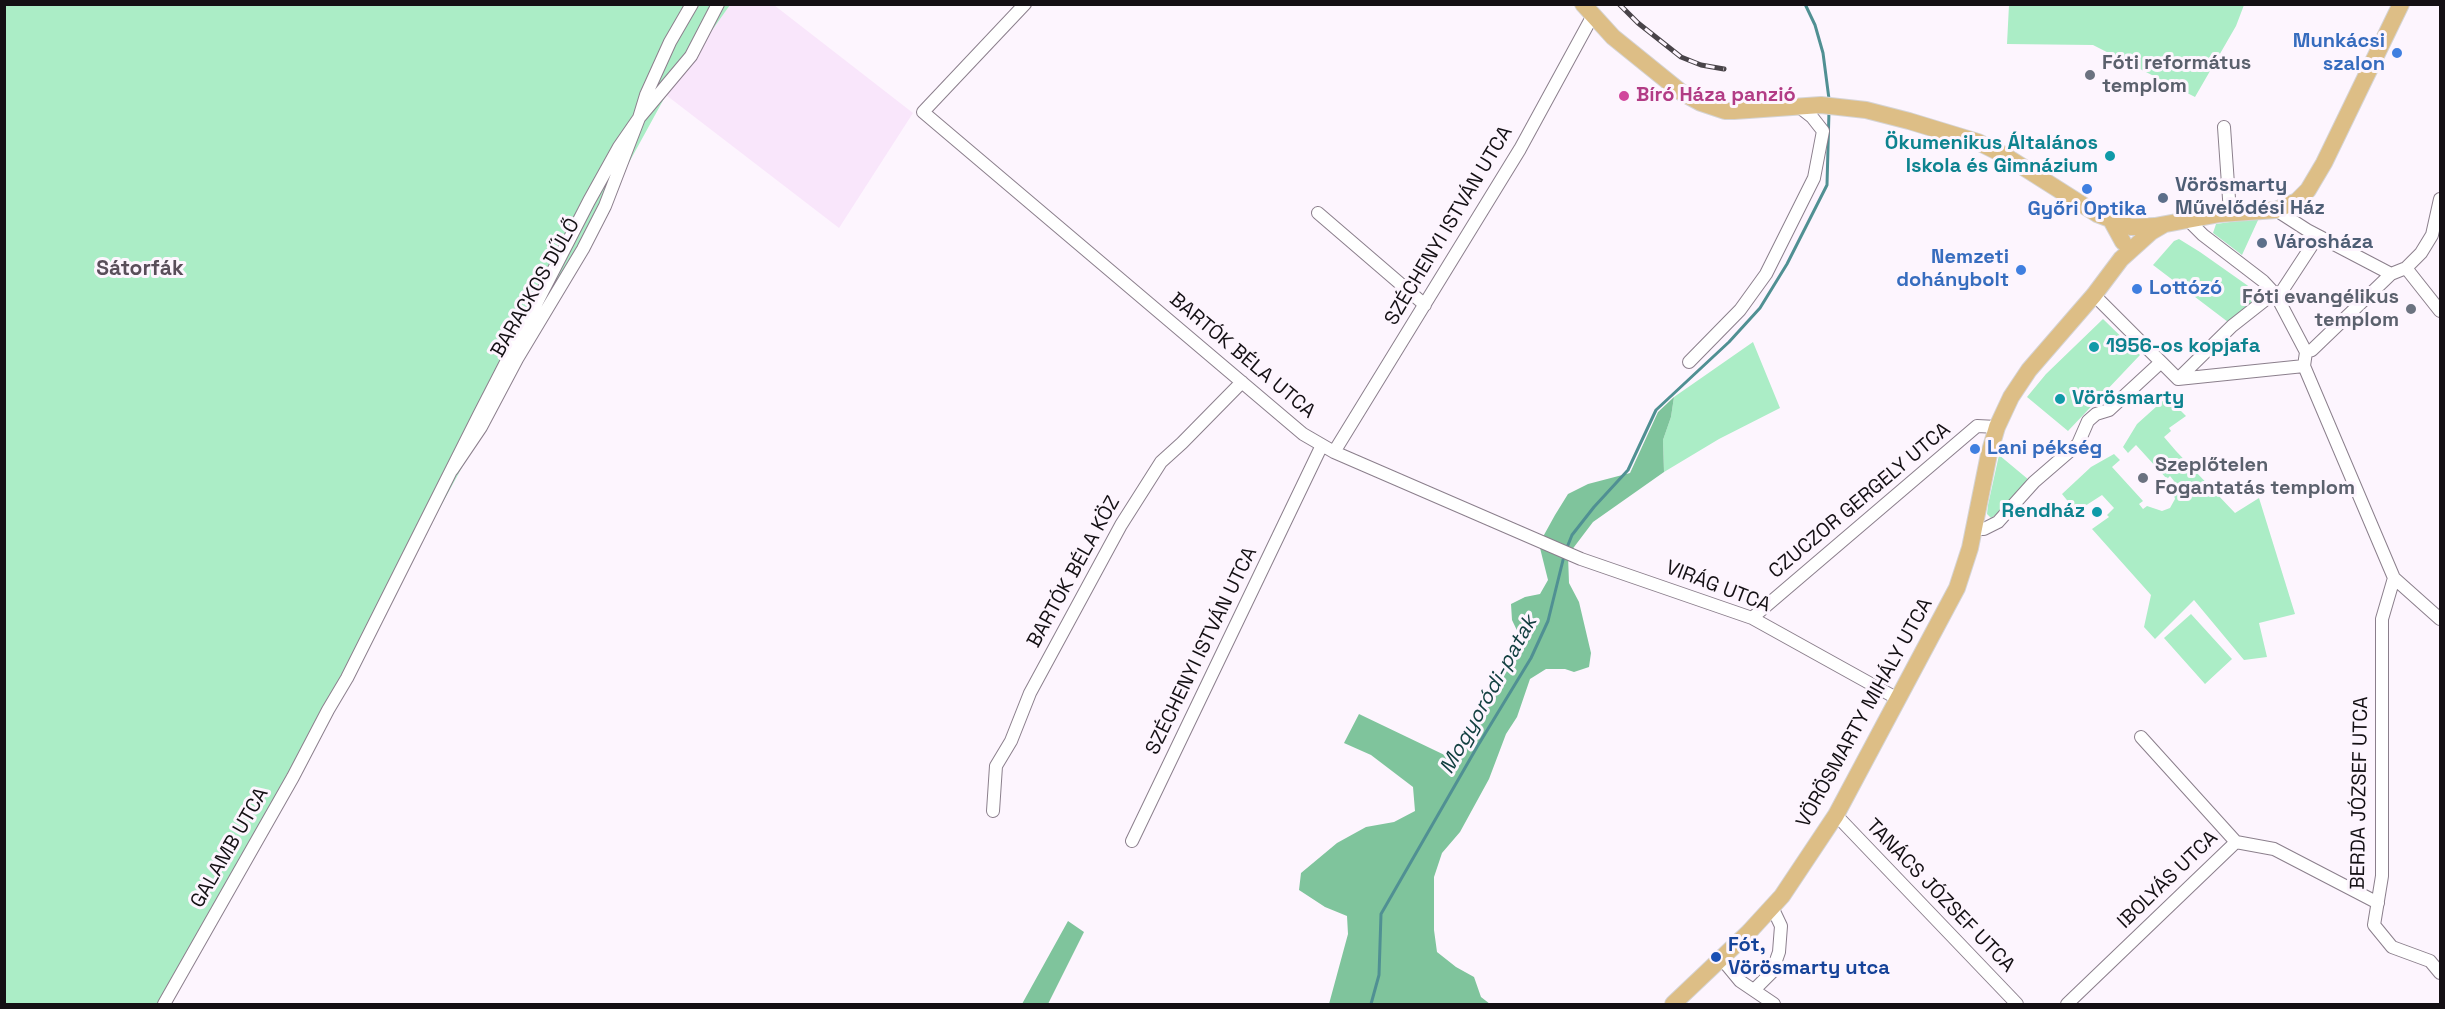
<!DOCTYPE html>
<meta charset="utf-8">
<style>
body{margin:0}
#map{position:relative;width:2445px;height:1009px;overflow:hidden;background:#fdf5fe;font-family:"Space Grotesk",sans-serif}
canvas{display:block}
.frame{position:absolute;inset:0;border:6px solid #141014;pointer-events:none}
</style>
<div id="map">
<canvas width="2445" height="1009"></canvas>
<div class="frame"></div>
</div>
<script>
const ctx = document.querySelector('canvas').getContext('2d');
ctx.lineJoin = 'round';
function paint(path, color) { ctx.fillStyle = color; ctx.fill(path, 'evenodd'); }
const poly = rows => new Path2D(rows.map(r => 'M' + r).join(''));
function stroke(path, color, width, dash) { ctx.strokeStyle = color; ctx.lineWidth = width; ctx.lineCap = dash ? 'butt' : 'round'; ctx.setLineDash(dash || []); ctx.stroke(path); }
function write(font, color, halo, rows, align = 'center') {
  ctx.font = font + ' "Space Grotesk",sans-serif'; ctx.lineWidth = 6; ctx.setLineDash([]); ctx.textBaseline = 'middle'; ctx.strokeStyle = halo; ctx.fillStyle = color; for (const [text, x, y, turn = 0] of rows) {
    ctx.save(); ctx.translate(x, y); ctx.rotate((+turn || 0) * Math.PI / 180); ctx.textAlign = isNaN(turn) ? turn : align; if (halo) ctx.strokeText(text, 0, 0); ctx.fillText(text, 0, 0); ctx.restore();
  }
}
paint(poly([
 [730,5,774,5,913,113,839,228,666,95]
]), '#f9e6fb');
paint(poly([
 [5,5,730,5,666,95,168,1004,5,1004],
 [2009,5,2009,4,2244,5,2236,26,2195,97,2093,45,2007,44],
 [2259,218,2242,255,2213,233,2216,224],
 [2179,239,2200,252,2261,295,2228,322,2153,265,2174,241],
 [2103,319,2140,355,2068,431,2027,397,2046,374],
 [1753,342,1780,408,1719,439,1664,472,1663,440,1671,417,1674,397],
 [2167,397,2186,416,2169,428,2171,431,2164,437,2176,451,2235,513,2259,498,2295,614,2259,623,2267,657,2244,660,2194,600,2155,639,2144,627,2151,595,2092,529,2109,517,2107,515,2114,508,2102,495,2085,506,2086,509,2079,515,2062,494,2091,467,2114,454,2120,460,2112,467,2143,501,2139,504,2143,509,2147,506,2162,511,2170,508,2175,499,2171,484,2174,481,2170,476,2167,479,2136,445,2128,453,2123,447,2137,424],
 [1999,455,2029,480,2000,512,1991,518,1987,514,1988,505],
 [2191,614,2232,659,2205,684,2164,638]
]), '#abedc6');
paint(poly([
 [1674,397,1671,417,1663,440,1664,472,1593,522,1568,555,1569,583,1579,602,1591,653,1589,667,1574,672,1565,669,1546,669,1530,679,1517,717,1506,734,1489,779,1460,832,1442,853,1434,877,1434,930,1437,952,1456,967,1474,977,1481,997,1490,1004,1329,1004,1348,934,1347,916,1325,907,1299,890,1301,873,1337,843,1366,827,1394,822,1415,811,1413,787,1371,755,1344,743,1359,714,1455,760,1499,688,1511,658,1522,641,1512,620,1511,604,1525,597,1540,594,1548,580,1539,544,1555,515,1568,494,1588,484,1630,473,1658,412],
 [1068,921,1084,932,1048,1004,1022,1004]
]), '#7fc49c');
stroke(poly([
 [1805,4,1815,25,1823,53,1829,99],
 [1566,550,1572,535,1594,507,1628,470,1656,410,1729,342,1760,308,1787,264,1827,185,1829,111],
 [1371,1004,1379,975,1381,914,1477,747,1531,658,1548,621,1564,556]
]), '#509093', 3);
const minor = poly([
 [692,4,670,42,646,95,639,118,691,56,718,4],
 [1025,4,923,112,1303,434,1334,452,1581,559,1752,618,1898,699],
 [2224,127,2230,213],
 [2276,210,2307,230,2391,274],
 [1318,213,1425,305],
 [2188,220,2203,235,2263,281,2276,295,2306,352,2304,366,2394,578,2440,619],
 [2406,268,2440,311],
 [2094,295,2178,379],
 [2306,352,2312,350,2391,274,2406,268,2421,253,2432,235,2440,199],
 [1689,362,1740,310,1766,274,1814,178,1823,131,1812,117,1798,106],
 [2178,379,2232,326,2265,300,2282,291,2318,236],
 [2178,379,2304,366],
 [1334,452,1520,149,1592,17],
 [1974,529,1984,529,1998,522,2034,482,2078,444,2088,421,2096,414,2109,410,2160,363],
 [2394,578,2382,619,2382,876,2374,925,2392,947,2430,961,2440,973],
 [1752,618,1977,426,1997,427],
 [2141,737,2236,842],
 [993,811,996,766,1011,741,1030,693,1121,525,1161,462,1182,443,1242,382],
 [1836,815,2017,1004],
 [1132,841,1322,445],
 [1721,958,1740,981,1774,1004],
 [1754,990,1772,972,1779,952,1781,926,1772,907],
 [164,1004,293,777,328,710,347,678,479,415,589,201,619,147,639,118,605,206,583,249,517,359,481,427,452,470],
 [2067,1004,2236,842,2274,849,2378,903]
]);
const major = poly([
 [1583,4,1613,37,1681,92,1701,103,1725,111,1734,111,1821,105,1866,110,1909,121,1978,142,2004,155,2097,214,2131,227,2155,226,2220,214,2276,210,2297,201,2308,190,2324,163,2401,4],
 [2111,220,2123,242],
 [1673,1004,1749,932,1782,896,1836,815,1957,588,1970,548,1989,454,1997,427,2011,397,2029,370,2094,295,2121,259,2151,232,2163,225]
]);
stroke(minor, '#8b7f8c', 14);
stroke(major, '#d5d4d5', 18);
stroke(minor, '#fff', 12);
stroke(major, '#ddbe86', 16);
const rail = poly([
 [1619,4,1638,23,1681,57,1701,65,1724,69]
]);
stroke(rail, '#494449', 5);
stroke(rail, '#fdf5fe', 3, [9]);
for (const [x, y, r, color] of [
 [2397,53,6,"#3f7fe0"],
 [2090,75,6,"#6b7280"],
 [1624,96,6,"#d1479c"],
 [2110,156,6,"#0f9aa8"],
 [2087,189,6,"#3f7fe0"],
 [2163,198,6,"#5c6f8a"],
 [2262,243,6,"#5c6f8a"],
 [2021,270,6,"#3f7fe0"],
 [2137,289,6,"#3f7fe0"],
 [2411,309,6,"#6b7280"],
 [2094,347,6,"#0f9aa8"],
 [2060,399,6,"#0f9aa8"],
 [1975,449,6,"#3f7fe0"],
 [2143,478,6,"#6b7280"],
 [2097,512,6,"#0f9aa8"],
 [1716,957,6,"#1a4fb4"]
]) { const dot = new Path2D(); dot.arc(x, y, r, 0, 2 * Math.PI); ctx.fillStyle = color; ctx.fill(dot); stroke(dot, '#fdf5fe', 2); }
write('bold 20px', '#366cbe', '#fdf5fe', [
 ["Munkácsi",2385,42],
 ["szalon",2385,65],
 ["Győri Optika",2087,210,"center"],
 ["Nemzeti",2009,258],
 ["dohánybolt",2009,281],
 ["Lottózó",2149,289,"left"],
 ["Lani pékség",1987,449,"left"]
], 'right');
write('bold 20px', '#5b616d', '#fdf5fe', [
 ["Fóti református",2102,64],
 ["templom",2102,87],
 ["Fóti evangélikus",2399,298,"right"],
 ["templom",2399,321,"right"],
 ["Szeplőtelen",2155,466],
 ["Fogantatás templom",2155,489]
], 'left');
write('bold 20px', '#b23c85', '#fdf5fe', [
 ["Bíró Háza panzió",1636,96]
], 'left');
write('bold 20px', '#0d838f', '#fdf5fe', [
 ["Ökumenikus Általános",2098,144],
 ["Iskola és Gimnázium",2098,167],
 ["1956-os kopjafa",2106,347,"left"],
 ["Vörösmarty",2072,399,"left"],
 ["Rendház",2085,512]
], 'right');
write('bold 20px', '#4e5e75', '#fdf5fe', [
 ["Vörösmarty",2175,186],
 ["Művelődési Ház",2175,209],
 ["Városháza",2274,243]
], 'left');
write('20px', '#141014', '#fdf5fe', [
 ["SZÉCHENYI ISTVÁN UTCA",1449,226,-59],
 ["BARACKOS DŰLŐ",536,288,-60],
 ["BARTÓK BÉLA UTCA",1242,356,40],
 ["CZUCZOR GERGELY UTCA",1860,501,-40],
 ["BARTÓK BÉLA KÖZ",1074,572,-61],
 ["VIRÁG UTCA",1718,587,21],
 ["SZÉCHENYI ISTVÁN UTCA",1202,651,-64],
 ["VÖRÖSMARTY MIHÁLY UTCA",1865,713,-61],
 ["BERDA JÓZSEF UTCA",2360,793,-89],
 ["GALAMB UTCA",230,848,-60],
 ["IBOLYÁS UTCA",2168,880,-44],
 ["TANÁCS JÓZSEF UTCA",1940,896,46]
]);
write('bold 20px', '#164399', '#fdf5fe', [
 ["Fót,",1728,946],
 ["Vörösmarty utca",1728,969]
], 'left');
write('bold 21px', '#594e5a', '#fdf5fe', [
 ["Sátorfák",140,269]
]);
write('italic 21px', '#134041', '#fdf5fe', [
 ["Mogyoródi-patak",1489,695,-61]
]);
</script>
